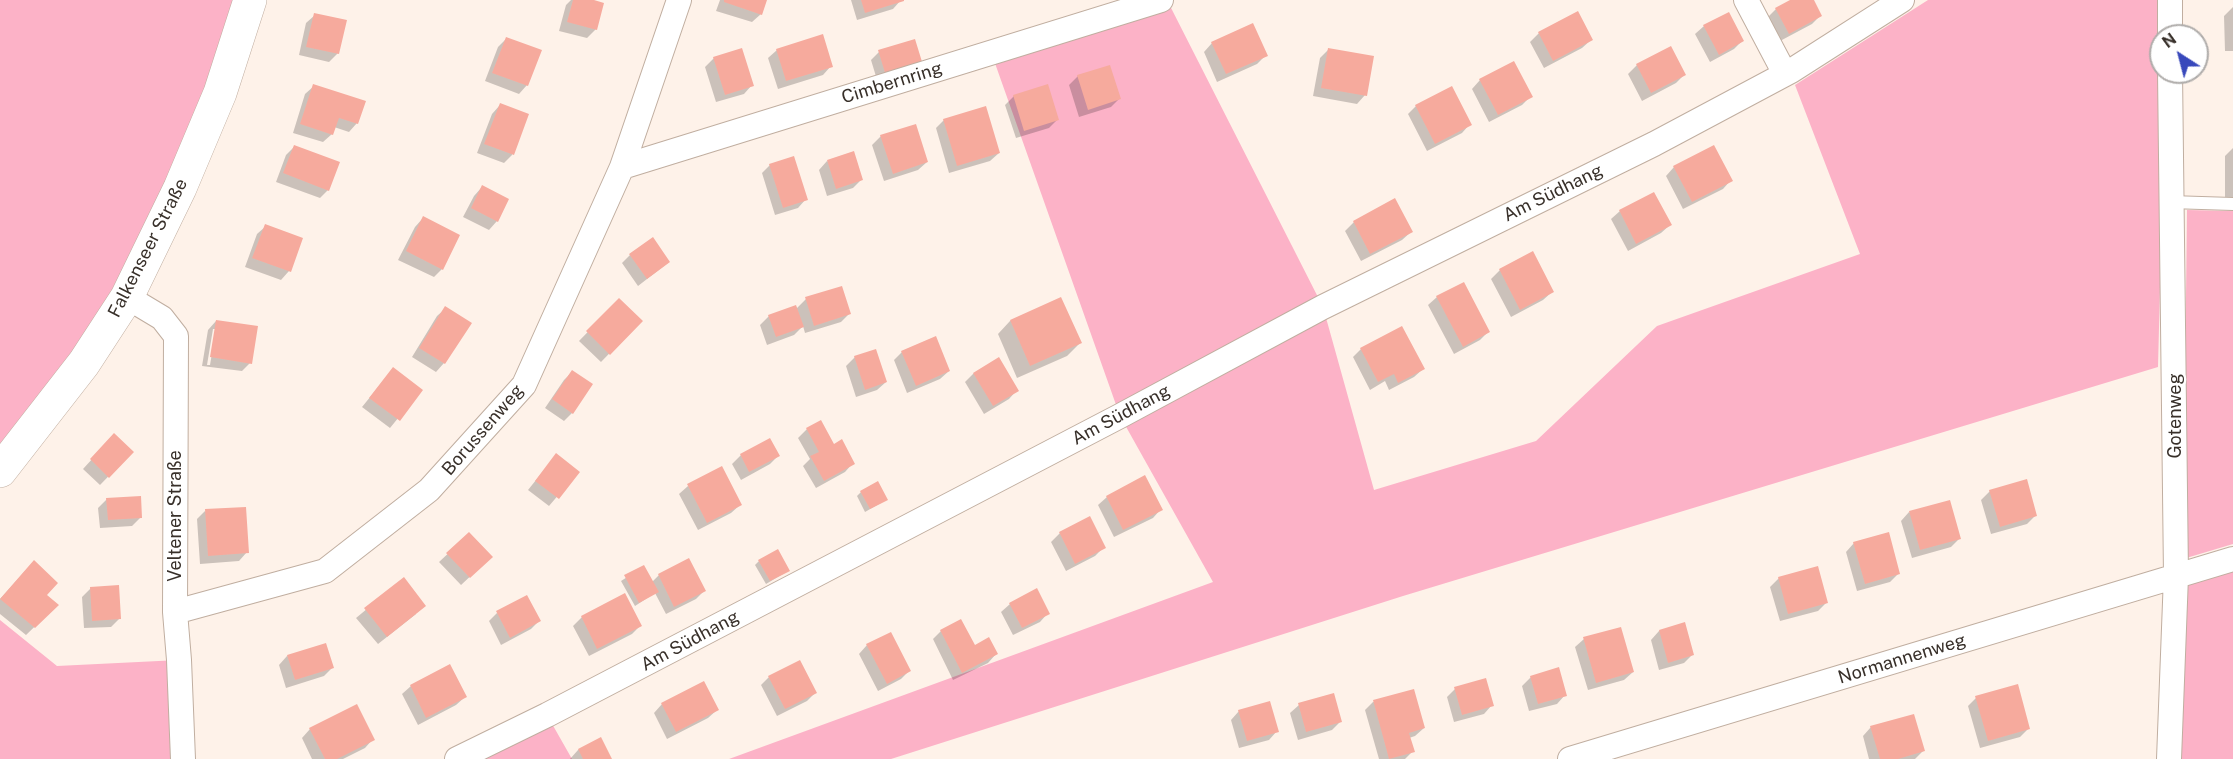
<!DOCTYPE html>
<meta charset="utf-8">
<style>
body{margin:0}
#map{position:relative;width:2233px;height:759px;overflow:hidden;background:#fef2e9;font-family:"Public Sans",sans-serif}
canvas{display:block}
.north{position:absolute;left:2149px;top:24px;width:60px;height:60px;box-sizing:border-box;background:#fff;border:2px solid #afacaa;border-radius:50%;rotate:324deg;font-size:16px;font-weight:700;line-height:24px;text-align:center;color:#38302a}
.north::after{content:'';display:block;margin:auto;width:21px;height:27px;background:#3848bb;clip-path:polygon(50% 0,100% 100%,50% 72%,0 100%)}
</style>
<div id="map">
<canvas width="2233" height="759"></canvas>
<div class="north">N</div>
</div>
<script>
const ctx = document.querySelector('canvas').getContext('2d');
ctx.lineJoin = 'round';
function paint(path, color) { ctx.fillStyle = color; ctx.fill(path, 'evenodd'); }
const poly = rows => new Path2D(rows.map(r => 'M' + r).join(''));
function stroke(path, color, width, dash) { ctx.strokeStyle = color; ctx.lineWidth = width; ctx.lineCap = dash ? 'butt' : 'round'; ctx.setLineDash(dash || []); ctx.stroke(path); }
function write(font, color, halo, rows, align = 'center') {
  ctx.font = font + ' "Public Sans",sans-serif'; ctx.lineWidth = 4.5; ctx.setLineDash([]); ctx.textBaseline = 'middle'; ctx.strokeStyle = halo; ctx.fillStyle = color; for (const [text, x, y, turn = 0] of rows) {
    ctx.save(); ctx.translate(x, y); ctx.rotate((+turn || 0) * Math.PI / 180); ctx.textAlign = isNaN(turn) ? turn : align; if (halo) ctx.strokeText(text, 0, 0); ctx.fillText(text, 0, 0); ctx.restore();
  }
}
paint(poly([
 [0,0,250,0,180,188,0,471],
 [1167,0,1323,307,1374,490,1536,441,1657,326,1860,254,1795,85,1928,0,2161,0,2162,208,2158,367,1403,596,891,759,729,759,1213,582,1120,416,991,52],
 [2187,210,2233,211,2233,544,2183,559],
 [2233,569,2233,759,2180,759,2179,585],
 [0,620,57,666,179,660,183,759,0,759],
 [547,715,572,759,457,759]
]), '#fcb2c7');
paint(poly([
 [571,0,588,0,596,29,587,38,559,31,566,5],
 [720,0,765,0,761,14,752,22,716,11],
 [851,0,901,0,893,9,857,20],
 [1794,0,1812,0,1820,16,1812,24,1780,41,1768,17,1776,9],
 [2233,7,2233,51,2225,51,2224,16],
 [315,15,338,53,329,62,299,55,306,23],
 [1704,26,1742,41,1734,49,1710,62,1695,34],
 [1539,33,1591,40,1582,48,1544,68,1530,42],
 [506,39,527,85,519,94,485,81,498,47],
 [914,41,878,83,871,60,879,52],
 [1212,43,1266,55,1257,64,1217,82,1204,52],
 [777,50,831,66,823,75,778,89,768,58],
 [1328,50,1365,95,1357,104,1313,96,1320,58],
 [714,58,752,85,744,94,716,102,705,67],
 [1637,65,1684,75,1676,83,1642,101,1628,74],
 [1078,76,1119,99,1111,107,1079,117,1069,85],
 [1480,80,1531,96,1522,105,1489,122,1472,89],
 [314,86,357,123,349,132,334,127,332,134,323,142,293,133,305,94],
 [1014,96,1057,120,1049,128,1016,138,1005,105],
 [500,105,527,115,512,155,504,163,477,153,492,114],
 [1416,106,1470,124,1462,133,1427,151,1408,114],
 [944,120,999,153,990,161,949,173,936,128],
 [881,136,927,162,918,170,884,181,872,145],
 [294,147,328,190,320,198,276,182,286,155],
 [2233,148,2233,197,2225,197,2225,156],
 [827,161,861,180,853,188,827,196,819,170],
 [770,165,806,199,798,208,775,215,762,173],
 [1674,167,1731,180,1723,189,1683,209,1666,176],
 [482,187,497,221,489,230,463,217,474,196],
 [1620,211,1670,225,1661,233,1628,251,1611,219],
 [423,218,442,269,434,277,398,260,415,227],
 [1354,222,1411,232,1402,240,1361,261,1345,231],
 [266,226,289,271,281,280,245,267,257,234],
 [1532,253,1552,292,1543,300,1511,317,1491,279,1500,270],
 [630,255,669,262,638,286,622,263],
 [1437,297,1488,332,1480,340,1454,354,1428,305],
 [806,299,849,314,841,322,805,333,803,326,794,335,767,345,760,325,769,316,796,309],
 [1060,299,1080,343,1067,356,1017,378,998,334,1010,321],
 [619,300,641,321,601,362,579,341],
 [446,308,444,363,436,372,412,357,437,316],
 [216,321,250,363,242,371,202,366,208,330],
 [213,329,216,329,210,365,207,365],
 [1361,349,1423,369,1414,377,1389,390,1385,381,1370,390,1353,357],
 [902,352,949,371,940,379,907,393,894,360],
 [855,357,886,382,877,390,856,397,846,366],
 [998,359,1017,390,1009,399,984,414,965,382,973,374],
 [393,369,421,390,390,428,362,407],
 [572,372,572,413,564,421,545,408,564,380],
 [820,422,834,446,853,463,845,472,816,488,803,466,810,459,798,438,807,429],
 [114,435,132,452,100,485,83,469],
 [556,455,578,472,549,506,528,490],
 [741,455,778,456,770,464,741,480,732,464],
 [688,486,740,505,731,513,698,530,679,494],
 [1990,491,2035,516,2027,524,1991,534,1981,500],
 [861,492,886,500,865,512,857,496],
 [1107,497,1161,509,1153,518,1114,537,1098,505],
 [107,499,141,517,132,526,100,528,98,508],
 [205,511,247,552,239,561,200,564,197,519],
 [1909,512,1959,539,1951,547,1912,558,1901,521],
 [1089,518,1104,547,1095,556,1066,571,1051,542,1060,533],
 [469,534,491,557,461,585,439,562],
 [1854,543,1899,573,1890,582,1857,591,1846,552],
 [759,561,788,571,766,584,755,565],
 [643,567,652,582,659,575,704,591,696,599,666,614,655,593,635,606,621,581],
 [26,570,45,596,57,605,26,635,0,614,0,599],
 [1779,578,1827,602,1818,611,1780,621,1770,587],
 [403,579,416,614,378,644,356,618],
 [91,588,120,618,111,627,84,628,82,597],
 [1010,604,1048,613,1040,622,1013,635,1001,612],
 [497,613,539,621,531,629,501,645,489,621],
 [582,617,640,626,632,634,589,656,573,626],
 [1684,624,1693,654,1684,663,1659,670,1651,640,1659,631],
 [941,631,974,647,996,654,988,663,953,680,933,639],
 [1584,639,1633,672,1624,680,1588,690,1575,647],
 [867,645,909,671,901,679,878,691,859,654],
 [287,656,332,668,324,676,286,688,279,665],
 [769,677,815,693,807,701,777,716,761,685],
 [1531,677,1565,695,1557,704,1529,711,1522,686],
 [411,686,465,697,456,705,418,725,402,694],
 [1455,689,1492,705,1484,714,1454,722,1447,697],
 [1413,690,1424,728,1415,736,1409,738,1413,751,1405,759,1379,759,1365,710,1373,702],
 [1976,698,2029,728,2020,737,1980,748,1968,706],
 [662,704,717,710,708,718,667,739,654,713],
 [1299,705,1340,722,1332,730,1298,740,1290,713],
 [1239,711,1277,731,1269,740,1239,748,1231,720],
 [1871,727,1923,751,1915,759,1869,759,1863,736],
 [310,729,373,739,365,748,343,759,312,759,302,738],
 [600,739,611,759,570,759,578,750]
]), '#0003');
paint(poly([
 [573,0,594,0,604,3,597,30,567,22],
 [724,0,767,0,762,15,724,2],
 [861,0,904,0,904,1,865,13],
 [1790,0,1814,0,1822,16,1789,34,1775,8],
 [1578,11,1593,40,1553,61,1538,32],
 [1729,12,1744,41,1719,55,1703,25],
 [314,13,347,20,339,54,306,47],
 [1253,23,1268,56,1226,74,1211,42],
 [823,34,833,67,786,81,776,49],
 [506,37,542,50,528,86,492,73],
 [915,39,923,65,886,76,878,50],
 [1671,46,1686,75,1651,93,1636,64],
 [742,48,754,86,725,95,713,57],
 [1328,48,1374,56,1367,96,1321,88],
 [1514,61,1533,97,1498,115,1479,79],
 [1110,65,1121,99,1088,110,1077,75],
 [313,84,366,101,358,124,339,118,333,135,300,124],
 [1048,84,1059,120,1024,131,1013,95],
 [1452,86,1472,125,1435,144,1415,105],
 [500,103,529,114,514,155,484,144],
 [986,106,1000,153,957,166,943,119],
 [916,124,928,162,893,174,880,135],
 [294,145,340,162,329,191,283,173],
 [1714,145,1733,181,1692,202,1673,166],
 [854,151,863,180,836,189,827,160],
 [794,156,808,200,783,208,769,164],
 [482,185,509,199,498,222,471,208],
 [1654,192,1672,225,1636,244,1619,210],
 [1395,198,1413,232,1370,254,1353,221],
 [423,216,460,235,443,270,406,251],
 [265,224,303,238,291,272,252,258],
 [653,237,670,262,647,279,629,254],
 [1533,251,1554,292,1520,310,1499,269],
 [1464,282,1490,332,1463,347,1436,296],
 [842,286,851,314,814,326,805,297],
 [1061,297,1082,343,1030,366,1010,320],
 [619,298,643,321,610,355,586,331],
 [796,305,804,327,776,337,768,315],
 [445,306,472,323,445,364,419,348],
 [216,320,258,326,252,364,210,357],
 [1402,326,1425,369,1398,383,1394,374,1378,382,1360,348],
 [936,336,950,371,916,386,901,351],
 [876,349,887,382,865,390,854,356],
 [999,357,1019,391,993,406,973,373],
 [393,367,423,390,400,421,369,398],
 [572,370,593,384,573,414,552,399],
 [821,420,834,444,842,439,855,464,824,481,810,456,819,452,806,428],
 [114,433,134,452,109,478,90,459],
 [770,438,780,456,749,472,740,454],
 [556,453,580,472,559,499,535,481],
 [722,466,742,505,707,523,687,484],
 [1145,475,1163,510,1123,530,1106,496],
 [2027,479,2037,516,2000,527,1989,490],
 [878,481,888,500,870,509,860,491],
 [141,496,142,518,108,520,106,498],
 [1950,500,1961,539,1920,550,1909,511],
 [246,507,249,553,208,556,205,509],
 [1090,516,1106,548,1075,564,1059,532],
 [469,532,493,557,470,578,446,553],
 [1889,532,1900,574,1865,584,1853,542],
 [778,549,790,571,770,581,758,560],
 [689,558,706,591,674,607,658,574],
 [34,560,58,583,47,595,59,605,35,628,0,599],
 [644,565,659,592,639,603,624,575],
 [1818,566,1828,603,1788,614,1778,577],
 [404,577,426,606,387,637,364,608],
 [119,585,121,619,92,621,90,587],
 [1037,588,1050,614,1022,628,1009,603],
 [625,593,642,626,597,649,581,616],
 [527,595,541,621,510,638,496,611],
 [961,619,975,645,989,637,998,654,962,673,940,630],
 [1685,622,1694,655,1668,663,1659,630],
 [1621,627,1634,672,1596,683,1583,637],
 [891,632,911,671,887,684,866,644],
 [326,643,334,668,295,680,287,655],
 [800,660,817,693,785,709,768,676],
 [450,664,467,697,426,718,410,685],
 [1559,667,1567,696,1538,704,1530,676],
 [1486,678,1494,706,1462,715,1454,687],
 [704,681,719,710,676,732,661,703],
 [2018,684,2030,729,1988,741,1975,696],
 [1414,689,1425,728,1409,733,1415,752,1389,759,1373,700],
 [1334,693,1342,722,1306,732,1298,703],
 [1270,701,1279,732,1247,741,1238,710],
 [357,704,375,740,337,759,325,759,309,728],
 [1914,714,1925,751,1898,759,1880,759,1870,726],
 [601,737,612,759,583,759,578,749]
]), '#f6aa9d');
const service = poly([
 [2170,202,2233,204]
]);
const minor = poly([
 [1746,0,1785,74],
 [2170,0,2170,36],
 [622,167,1161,0],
 [127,297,162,318,176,336,175,612,179,660,183,759],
 [175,612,325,571,429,490,524,385,622,167,679,0],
 [457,759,547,715,1120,416,1323,307,1654,144,1791,71,1902,0],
 [1570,759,2233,559],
 [2169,759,2176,576,2170,72]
]);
const secondary = poly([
 [0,471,84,363,127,297,180,188,220,93,250,0]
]);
stroke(service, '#c0aea0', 14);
stroke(minor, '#c0aea0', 26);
stroke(secondary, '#c0aea0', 34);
stroke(service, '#fff', 12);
stroke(minor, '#fff', 24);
stroke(secondary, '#fff', 33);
write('18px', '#38302a', '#fff', [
 ["Cimbernring",892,83,-17],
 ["Am Südhang",1553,193,-26],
 ["Falkenseer Straße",148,248,-63],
 ["Am Südhang",1121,415,-28],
 ["Gotenweg",2175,416,-90],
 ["Borussenweg",483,430,-49],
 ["Veltener Straße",175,516,-90],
 ["Am Südhang",690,641,-28],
 ["Normannenweg",1902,659,-17]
]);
</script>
